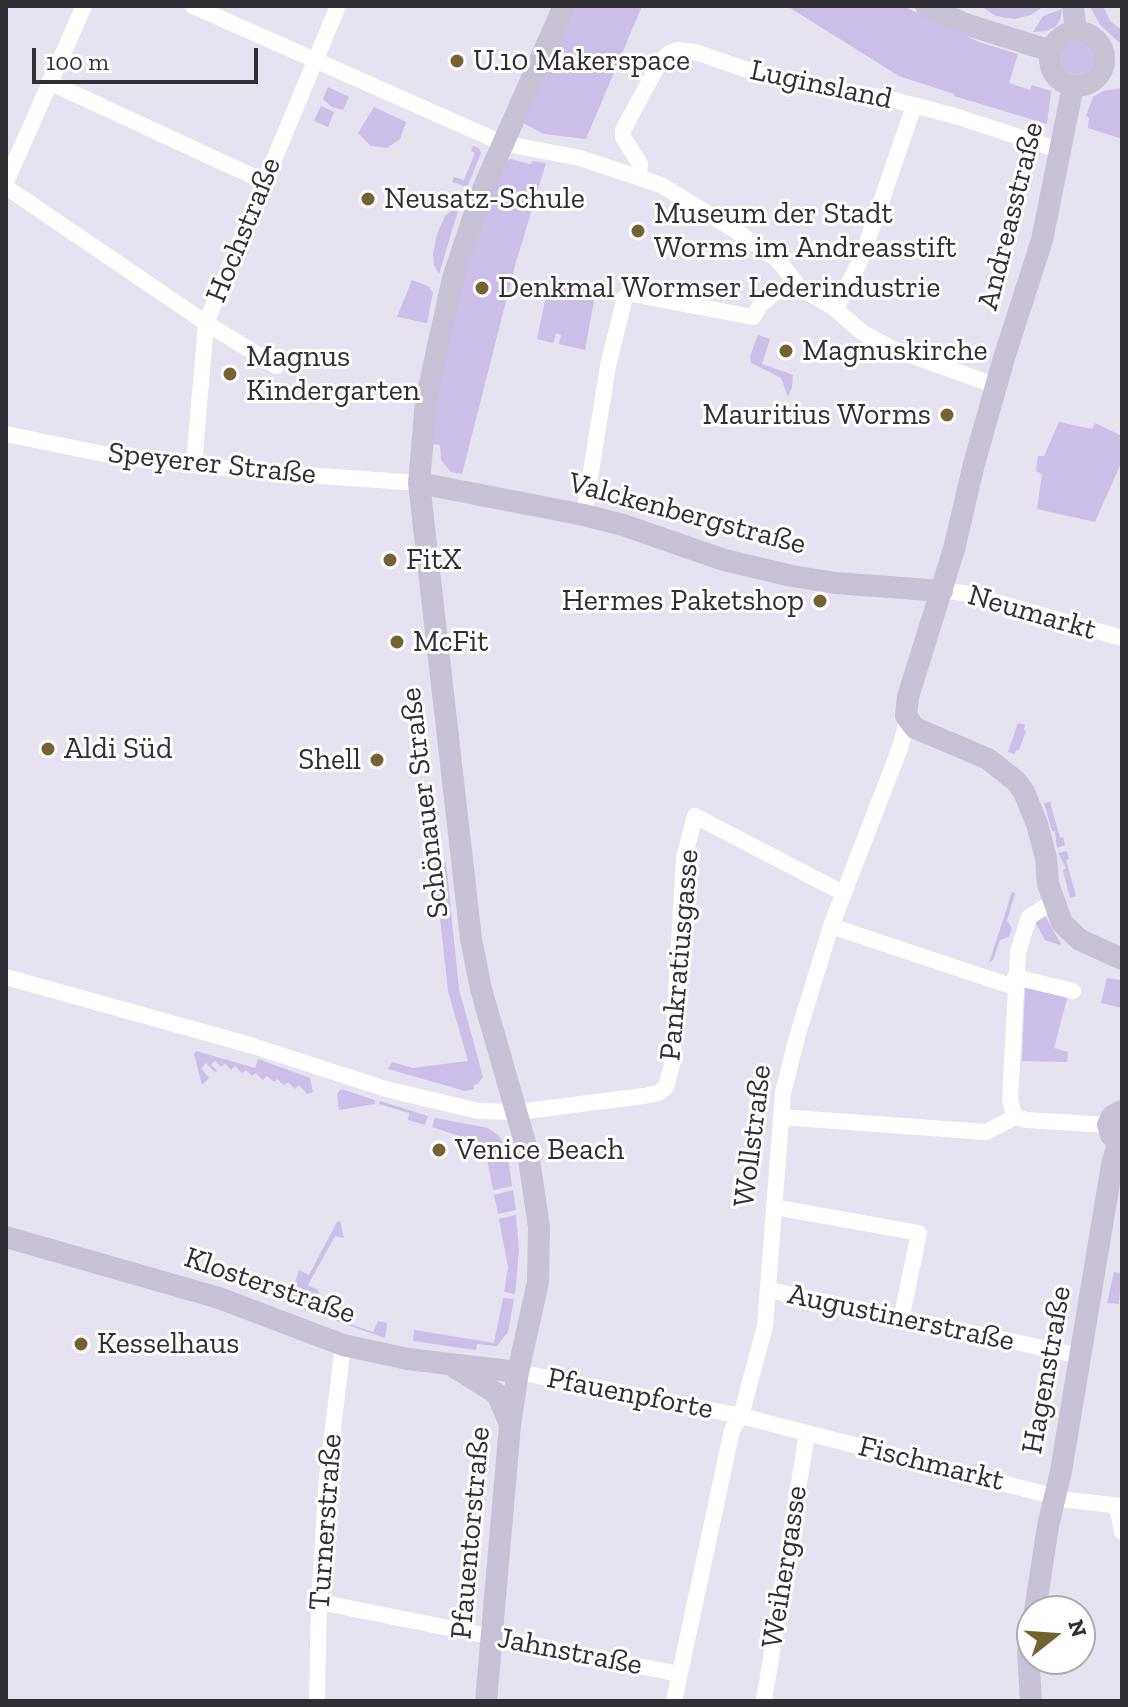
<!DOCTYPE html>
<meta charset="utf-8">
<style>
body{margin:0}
#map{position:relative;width:1128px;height:1707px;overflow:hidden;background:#e6e2f0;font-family:"Zilla Slab",serif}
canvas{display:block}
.frame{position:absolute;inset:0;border:8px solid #312f34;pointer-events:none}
.north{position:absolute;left:1016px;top:1595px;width:80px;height:80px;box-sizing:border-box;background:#fff;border:2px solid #adacae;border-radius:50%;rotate:73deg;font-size:22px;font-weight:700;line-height:32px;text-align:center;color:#312f34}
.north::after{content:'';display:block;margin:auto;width:28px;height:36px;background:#746230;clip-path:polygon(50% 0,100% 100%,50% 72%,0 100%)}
.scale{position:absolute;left:32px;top:48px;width:226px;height:36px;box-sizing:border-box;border:4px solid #312f34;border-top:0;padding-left:10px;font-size:24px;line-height:28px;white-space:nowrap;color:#312f34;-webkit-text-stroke:6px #fff;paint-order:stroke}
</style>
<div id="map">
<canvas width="1128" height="1707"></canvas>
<div class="frame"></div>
<div class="north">N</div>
<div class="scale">100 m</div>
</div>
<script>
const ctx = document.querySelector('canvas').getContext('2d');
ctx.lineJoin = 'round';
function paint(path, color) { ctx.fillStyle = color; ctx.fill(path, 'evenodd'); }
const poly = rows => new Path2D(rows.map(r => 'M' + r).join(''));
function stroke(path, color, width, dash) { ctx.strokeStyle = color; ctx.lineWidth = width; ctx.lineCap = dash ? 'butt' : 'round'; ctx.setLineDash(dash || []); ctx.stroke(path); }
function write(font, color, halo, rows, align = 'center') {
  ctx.font = font + ' "Zilla Slab",serif'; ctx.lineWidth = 6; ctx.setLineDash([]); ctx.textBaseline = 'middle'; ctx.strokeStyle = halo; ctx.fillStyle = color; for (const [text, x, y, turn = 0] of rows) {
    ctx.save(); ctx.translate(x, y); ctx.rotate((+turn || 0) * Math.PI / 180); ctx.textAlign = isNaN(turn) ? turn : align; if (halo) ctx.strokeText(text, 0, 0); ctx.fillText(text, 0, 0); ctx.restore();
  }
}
paint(poly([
 [574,6,642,6,586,139,544,134,523,123],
 [787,6,903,6,979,42,1018,54,1009,83,1030,90,1032,85,1051,91,1047,124,954,96,954,94,899,76],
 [981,6,1044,6,1031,15,1014,19,996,16],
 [1090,6,1103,6,1110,21,1122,30,1122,45,1100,25],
 [1062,9,1060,20,1055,27,1046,31,1033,32,1043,16],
 '1061 59a16 16 0 1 1 32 0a16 16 0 1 1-32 0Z',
 [328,87,349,97,343,110,332,107,323,99],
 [1122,88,1122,139,1088,128,1089,118,1086,116,1093,97,1103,91],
 [321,106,334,112,328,127,314,121],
 [374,107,406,122,400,139,387,148,371,146,358,133],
 [473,146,479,148,481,153,468,185,464,186,452,182,454,177,464,180,475,153,471,151],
 [511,159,530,164,533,161,546,163,516,262,462,474,451,472,441,460,440,445,433,444,433,422,455,300,473,238,507,161],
 [460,204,439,274,434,265,433,254,437,234,445,216],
 [550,277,596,290,585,350,559,344,561,335,556,333,553,343,537,339],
 [412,280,428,286,433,292,427,323,397,317],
 [758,335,770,339,762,364,793,375,792,387,788,397,781,378,751,363,750,356],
 [1059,422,1092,429,1095,423,1122,436,1122,461,1095,522,1037,509,1042,474,1036,471,1038,456,1044,456],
 [1018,723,1025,725,1024,730,1026,731,1019,750,1016,750,1015,754,1008,752],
 [1050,802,1060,838,1063,837,1065,845,1057,848,1055,831,1052,831,1044,803],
 [1067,851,1069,859,1066,860,1076,896,1070,898,1063,870,1066,868,1058,853],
 [446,862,459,989,483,1077,478,1084,474,1085,474,1089,465,1091,388,1069,392,1062,413,1068,468,1061,448,991,434,863],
 [1012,892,1015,893,1007,921,1012,928,1009,937,1000,940,993,960,989,963],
 [1044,914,1061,944,1060,945,1045,940,1034,920],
 [1107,978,1122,980,1122,1008,1101,1003],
 [1025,988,1068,995,1054,1048,1068,1052,1067,1062,1022,1061],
 [196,1051,255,1068,258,1059,310,1078,313,1092,307,1094,299,1085,295,1089,288,1082,284,1085,277,1079,274,1082,267,1076,263,1080,256,1073,252,1076,246,1070,242,1073,235,1066,231,1070,225,1063,221,1067,215,1061,211,1065,218,1071,215,1072,206,1063,201,1068,209,1078,202,1085,194,1054],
 [341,1089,375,1100,375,1104,339,1110,337,1094],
 [380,1101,428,1116,425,1125,408,1120,409,1113,379,1104],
 [435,1118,488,1128,498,1135,507,1149,512,1186,493,1190,484,1144,432,1127],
 [513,1190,516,1210,498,1214,494,1195],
 [516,1215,519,1250,515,1294,504,1292,508,1267,499,1219],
 [340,1221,344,1238,335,1236,308,1285,318,1290,320,1298,327,1303,324,1315,373,1332,378,1321,387,1323,385,1338,288,1304,299,1270,309,1275,337,1222],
 [1114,1272,1121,1273,1119,1304,1107,1303],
 [503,1298,514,1299,508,1332,497,1346,477,1344,476,1350,413,1341,414,1330,494,1343]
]), '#cbbee9');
stroke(poly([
 [193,6,502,143,580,158,661,185,733,229,778,260,799,287,834,308,863,333,893,349,997,386],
 [49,82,263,181],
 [639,175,640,164,623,137,623,130,657,67,668,54,677,50,695,52,783,82,886,98,955,116,1062,151],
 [6,182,84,6],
 [6,187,206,323,276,366],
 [834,308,840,301,862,257,914,106],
 [6,434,118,457,265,472,419,483],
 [194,464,206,323,338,6],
 [584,515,608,366,625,297,632,294,753,317,761,304,777,291,799,287],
 [942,591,964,593,1122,638],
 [831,926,1014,987],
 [6,977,250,1045,386,1089,478,1111,518,1112,644,1096,658,1093,666,1087,672,1065,684,858,695,816,843,893],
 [1015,977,1073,991],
 [781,1117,986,1132,1015,1117,1027,1120,1108,1125],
 [1015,1117,1010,1100,1018,952,1029,917,1053,902],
 [774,1207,919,1233,901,1320],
 [769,1290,1081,1356],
 [518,1372,741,1416,1068,1500,1122,1506],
 [1117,1506,1122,1532],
 [319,1602,679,1674],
 [317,1701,319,1602,327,1478,343,1345],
 [674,1701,732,1430,741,1416,765,1326,783,1093,797,1037,831,926,900,748,907,721],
 [764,1701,807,1433]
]), '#fff', 16);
stroke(poly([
 [926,6,965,24,1051,51],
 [1073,6,1076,32],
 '1050 59a27 27 0 1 1 54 0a27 27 0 1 1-54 0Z',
 [1073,86,1042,240,1004,358,974,464,954,549,908,697,906,716,915,728,988,759,1016,781,1024,792,1037,824,1046,858,1048,884,1062,923,1080,940,1122,959],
 [419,483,584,515,623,525,724,560,792,576,836,583,942,591],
 [1122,1111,1112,1116,1108,1125,1111,1135,1122,1140],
 [6,1237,219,1298,343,1345,408,1359,518,1372],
 [456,1368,497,1394,510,1424],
 [1035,1611,1048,1526,1061,1471,1112,1165,1119,1140],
 [486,1701,510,1425,518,1372,538,1282,539,1227,528,1153,481,989,471,939,419,483,426,401,453,278,483,189,564,6],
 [1031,1701,1028,1652,1032,1628]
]), '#c8c1d5', 22);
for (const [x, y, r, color] of [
 [457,61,8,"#746230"],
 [368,199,8,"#746230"],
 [638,231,8,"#746230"],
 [482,288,8,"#746230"],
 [786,351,8,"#746230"],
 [230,374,8,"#746230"],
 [947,415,8,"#746230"],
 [390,560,8,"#746230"],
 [820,601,8,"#746230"],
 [397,642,8,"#746230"],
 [48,749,8,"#746230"],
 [377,760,8,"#746230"],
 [439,1150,8,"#746230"],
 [81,1344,8,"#746230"]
]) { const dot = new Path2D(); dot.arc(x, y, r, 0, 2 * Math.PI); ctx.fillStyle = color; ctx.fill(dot); stroke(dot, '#fff', 3); }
write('30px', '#312f34', '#fff', [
 ["U.10 Makerspace",473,61],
 ["Neusatz-Schule",384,199],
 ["Museum der Stadt",654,214],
 ["Worms im Andreasstift",654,248],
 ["Denkmal Wormser Lederindustrie",498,288],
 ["Magnuskirche",802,351],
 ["Magnus",246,357],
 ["Kindergarten",246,391],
 ["Mauritius Worms",931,415,"right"],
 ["FitX",406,560],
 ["Hermes Paketshop",804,601,"right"],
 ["McFit",413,642],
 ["Aldi Süd",64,749],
 ["Shell",361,760,"right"],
 ["Venice Beach",455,1150],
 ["Kesselhaus",97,1344]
], 'left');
write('30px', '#312f34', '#fff', [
 ["Luginsland",821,85,12],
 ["Andreasstraße",1011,216,-76],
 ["Hochstraße",244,230,-68],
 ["Speyerer Straße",212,464,6],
 ["Valckenbergstraße",687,514,15],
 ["Neumarkt",1032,613,16],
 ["Schönauer Straße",425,803,-97],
 ["Pankratiusgasse",680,955,-85],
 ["Wollstraße",753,1136,-83],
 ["Klosterstraße",270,1286,19],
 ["Augustinerstraße",901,1318,12],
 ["Hagenstraße",1047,1370,-80],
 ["Pfauenpforte",630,1394,11],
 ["Fischmarkt",931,1464,14],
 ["Turnerstraße",326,1522,-86],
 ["Pfauentorstraße",471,1533,-85],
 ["Weihergasse",785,1567,-81],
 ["Jahnstraße",570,1652,11]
]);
</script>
